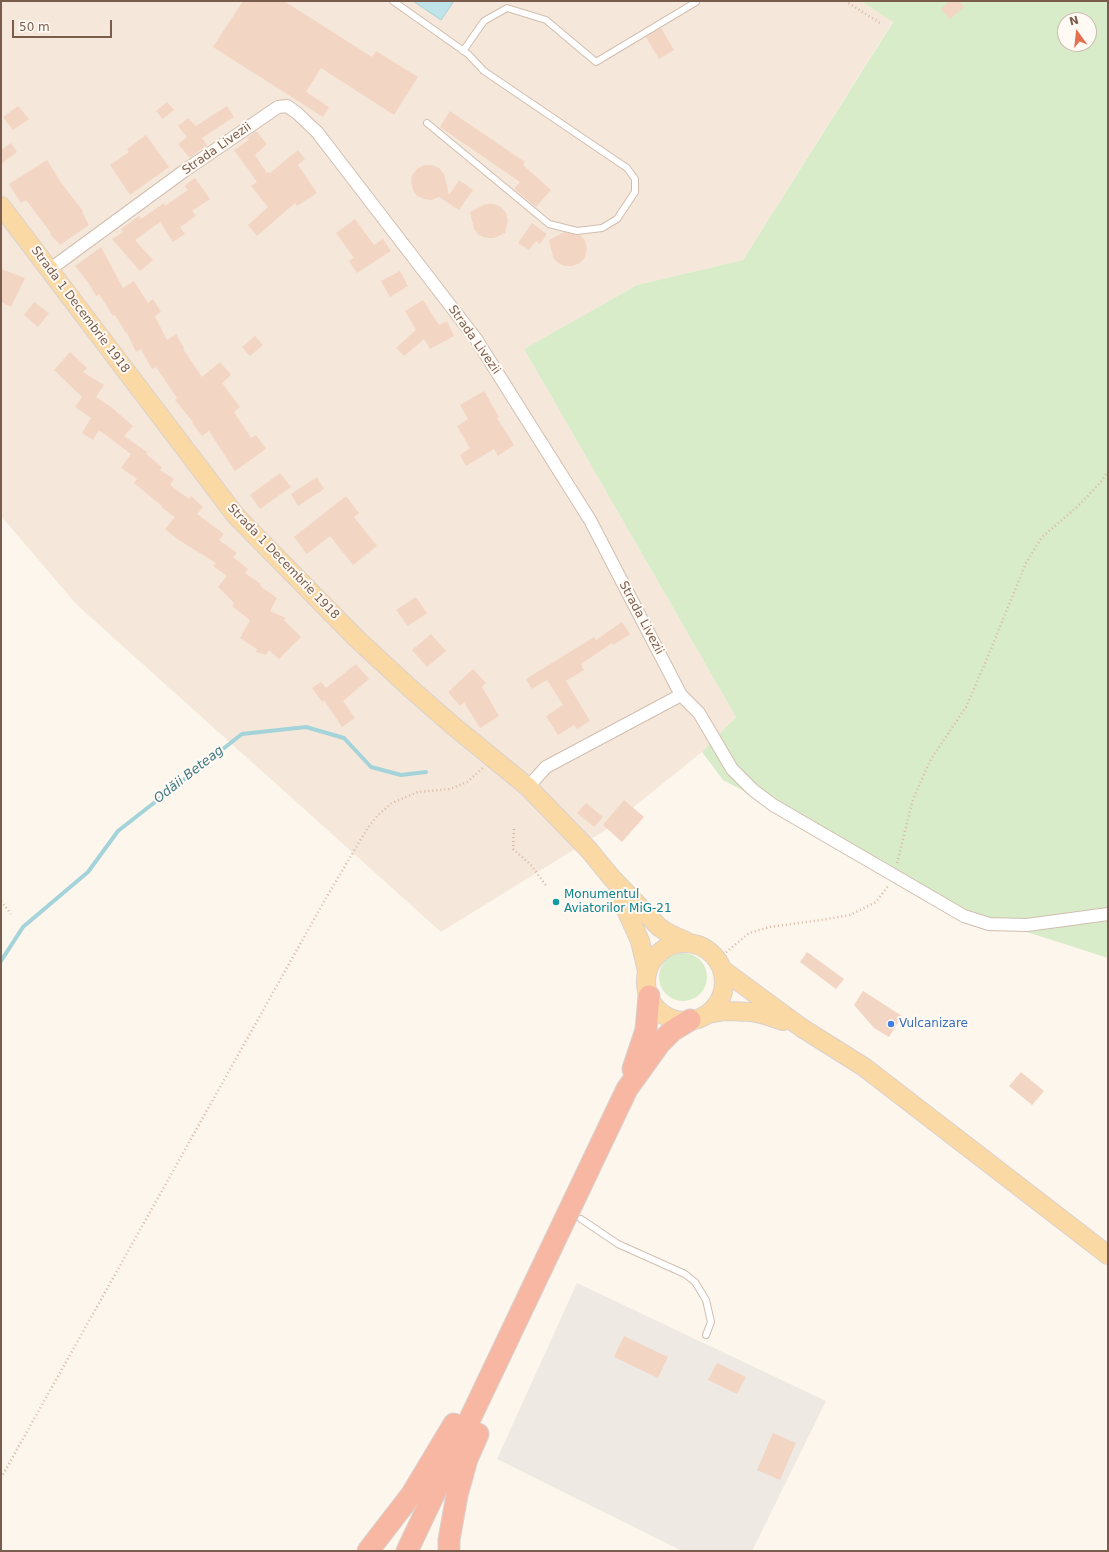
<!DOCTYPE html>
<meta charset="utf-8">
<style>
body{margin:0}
#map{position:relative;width:1109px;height:1552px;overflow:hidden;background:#fdf6ec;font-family:"DejaVu Sans",sans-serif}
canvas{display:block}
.frame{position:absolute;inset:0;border:2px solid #7a5c4d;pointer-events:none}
.north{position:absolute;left:1057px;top:12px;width:40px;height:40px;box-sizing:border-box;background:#fffaf3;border:1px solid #cabbb1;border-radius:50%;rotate:345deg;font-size:11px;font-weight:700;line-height:16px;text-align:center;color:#7a5c4d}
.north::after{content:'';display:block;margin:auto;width:14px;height:18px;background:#e76f51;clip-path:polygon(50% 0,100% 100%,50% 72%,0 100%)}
.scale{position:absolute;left:12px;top:20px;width:100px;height:18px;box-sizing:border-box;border:2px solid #7a5c4d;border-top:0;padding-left:5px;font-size:12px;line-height:14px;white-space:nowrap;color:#7a5c4d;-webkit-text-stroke:3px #fffaf3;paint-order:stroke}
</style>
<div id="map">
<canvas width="1109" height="1552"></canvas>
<div class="frame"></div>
<div class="north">N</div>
<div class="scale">50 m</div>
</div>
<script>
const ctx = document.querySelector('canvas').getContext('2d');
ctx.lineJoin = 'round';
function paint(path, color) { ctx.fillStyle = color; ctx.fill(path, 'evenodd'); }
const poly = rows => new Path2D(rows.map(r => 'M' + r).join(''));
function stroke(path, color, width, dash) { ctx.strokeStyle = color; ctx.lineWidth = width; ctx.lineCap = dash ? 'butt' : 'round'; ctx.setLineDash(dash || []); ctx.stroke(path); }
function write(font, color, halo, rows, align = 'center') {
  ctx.font = font + ' "DejaVu Sans",sans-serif'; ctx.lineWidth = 4; ctx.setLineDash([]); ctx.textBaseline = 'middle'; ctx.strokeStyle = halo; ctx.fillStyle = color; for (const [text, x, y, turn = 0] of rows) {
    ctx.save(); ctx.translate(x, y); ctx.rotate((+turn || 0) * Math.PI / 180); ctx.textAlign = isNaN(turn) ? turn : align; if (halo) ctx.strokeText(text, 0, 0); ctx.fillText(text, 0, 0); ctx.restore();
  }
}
paint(poly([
 [1,1,861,1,893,21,743,260,637,285,524,349,736,717,702,752,604,831,441,932,77,605,1,516]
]), '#f5e8da');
paint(poly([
 [577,1283,826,1401,752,1551,682,1551,497,1459]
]), '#efe9e4');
paint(poly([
 [861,1,1108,1,1108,958,977,916,723,780,702,752,736,717,524,349,637,285,743,260,893,22],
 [1065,20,1089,20,1089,44,1065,44],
 '659 977a24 24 0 1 1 48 0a24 24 0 1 1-48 0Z'
]), '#d8ecc9');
const water = poly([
 [413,1,454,1,441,20,413,1]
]);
paint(water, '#bfe3e8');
stroke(water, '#a5d3da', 1);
stroke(poly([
 [1,961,23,927,88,872,118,831,242,734,306,727,344,738,371,767,401,775,426,772]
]), '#a5d3da', 4);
paint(poly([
 [243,1,284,1,372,57,376,51,418,77,394,115,321,68,306,92,329,107,323,117,213,47],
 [950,1,959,1,964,7,950,19,941,9],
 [661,28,674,50,659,59,646,37],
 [167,102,174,110,163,119,156,111],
 [18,106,29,119,13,130,3,117],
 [227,106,234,117,202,138,207,145,190,158,178,144,187,137,178,126,188,118,196,126],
 [450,111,525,162,523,165,551,190,536,207,514,189,520,182,440,127],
 [256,131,267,144,255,155,267,173,268,172,270,173,298,150,305,159,298,165,317,193,297,206,295,203,257,236,248,225,268,207,251,186,257,182,234,150,249,140,247,138],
 [146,135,169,167,130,195,110,165,129,152,127,149],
 [11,143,17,152,1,164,1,150],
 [47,160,62,184,83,211,82,212,89,225,60,245,50,234,51,233,26,200,21,203,9,184],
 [424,165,432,165,439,168,444,174,449,195,459,180,473,190,459,210,439,197,432,200,424,199,417,196,413,190,411,182,412,175,417,169],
 [195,178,210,199,192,211,196,216,180,227,185,234,173,242,160,222,135,240,153,260,140,271,112,239,123,232,121,229,139,216,141,219,164,203,165,206,188,190,184,186],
 [486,204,494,204,501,207,506,213,508,221,505,233,494,238,486,238,479,235,474,229,470,212],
 [355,219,374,245,383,239,391,251,357,273,349,261,354,258,336,233],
 [532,223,547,234,540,244,536,241,529,250,518,243],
 [564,232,580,235,585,241,587,249,585,257,580,263,573,266,565,266,558,263,553,257,549,240],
 [101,247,123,288,134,281,148,303,153,299,161,312,155,316,167,340,176,334,184,348,183,349,202,377,220,362,231,375,222,383,240,407,234,412,251,438,256,435,266,449,235,471,209,431,202,436,192,423,193,422,175,400,177,398,156,367,152,369,141,349,136,352,127,333,126,333,115,315,113,316,99,294,96,296,88,282,75,266],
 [1,269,25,278,11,307,1,302],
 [400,271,408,286,390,297,381,281],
 [423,300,439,325,447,321,454,336,430,349,424,339,404,356,396,348,416,330,405,311],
 [34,302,49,313,38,327,24,315],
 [255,336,263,345,250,356,242,347],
 [70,352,87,368,83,372,104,385,96,397,111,407,133,426,124,436,147,452,146,454,162,467,160,470,174,479,170,485,189,499,191,496,203,507,197,514,224,534,219,540,237,553,233,557,248,569,245,573,261,584,260,586,277,598,270,611,286,618,284,620,301,637,279,659,269,650,266,655,256,652,257,649,240,638,250,620,232,606,234,603,218,587,227,576,213,566,216,563,177,539,165,529,175,517,161,507,162,506,134,483,137,479,121,468,131,454,99,430,93,440,82,433,91,418,75,407,82,397,54,370],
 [484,391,499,417,497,418,514,445,498,456,494,449,466,466,460,455,470,448,457,426,468,419,460,405],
 [280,473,291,487,260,509,250,495],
 [317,477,324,489,298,506,291,494],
 [346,496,359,513,354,517,377,546,353,565,330,536,307,554,294,537],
 [416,597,427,613,408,626,396,610],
 [622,622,630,634,613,645,612,643,581,664,584,670,566,681,590,721,577,729,574,725,558,735,546,716,563,705,547,680,532,689,526,679,594,637,596,640],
 [431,634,446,651,427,667,412,650],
 [356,664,369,679,343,701,355,718,342,727,324,700,322,702,312,688,321,682,326,688],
 [473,669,486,683,482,687,499,716,480,728,464,702,460,706,448,692],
 [624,800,644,817,622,842,603,825],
 [586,803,603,817,594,827,577,813],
 [807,952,844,979,836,989,800,962],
 [863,991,902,1016,889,1037,874,1028,854,1005],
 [1021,1072,1044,1091,1032,1105,1009,1086],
 [624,1336,668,1357,658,1378,614,1357],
 [717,1363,746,1377,737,1394,708,1380],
 [773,1433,796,1443,780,1480,757,1470]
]), '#f3d5c3');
const service = poly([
 [393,1,468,54,484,71,627,168,635,179,635,192,617,219,602,228,577,231,549,224,427,123],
 [463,51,484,21,507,8,546,20,596,62,696,2],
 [581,1219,618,1244,685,1274,695,1282,706,1300,711,1322,706,1335]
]);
const minor = poly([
 [49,270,184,171,278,107,287,106,297,113,317,132,476,339,590,520,681,695,546,767,528,787],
 [681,695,699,713,732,769,753,790,773,805,964,916,989,924,1027,925,1108,914]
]);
const primary = poly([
 [1,206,236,516,357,639,410,688,451,724,528,787,589,850,611,877,659,927,668,933,688,942],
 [618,892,640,941,647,971],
 '646 982a39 39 0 1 1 78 0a39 39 0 1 1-78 0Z',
 [723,970,802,1028,864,1067,1108,1255],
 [708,1014,725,1011,752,1012,765,1015,783,1021]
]);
const motorway = poly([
 [633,1069,646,1030,649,996],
 [368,1551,412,1494,454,1424],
 [407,1551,627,1089,660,1043,672,1031,690,1020],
 [449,1551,449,1540,457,1495,467,1459,478,1434]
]);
stroke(service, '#d1beb0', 8);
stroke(minor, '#d1beb0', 14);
stroke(primary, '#dad1cd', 20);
stroke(motorway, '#dad1cd', 23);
stroke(poly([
 [845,1,880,23],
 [514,829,513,849,531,865,547,887],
 [897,863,913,799,931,759,966,707,986,661,1026,563,1042,537,1077,507,1101,482,1108,471],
 [1,901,11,914],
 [723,955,749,933,770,927,821,920,850,915,876,902,888,886],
 [1,1478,326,898,367,829,378,815,392,803,418,792,450,789,467,782,483,768]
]), '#d9b8a5', 2.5, [1, 3]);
stroke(service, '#fff', 6);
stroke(minor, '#fff', 12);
stroke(primary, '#fbd9a5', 18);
stroke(motorway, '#f7b7a3', 21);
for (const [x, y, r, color] of [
 [556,902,4,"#0f9aa8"],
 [891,1024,4,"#3f7fe0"]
]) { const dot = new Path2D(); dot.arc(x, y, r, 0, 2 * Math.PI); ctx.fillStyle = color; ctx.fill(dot); stroke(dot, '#fffaf3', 1.5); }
write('12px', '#7a5c4d', '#fffaf3', [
 ["Strada Livezii",217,149,-35],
 ["Strada 1 Decembrie 1918",80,310,53],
 ["Strada Livezii",474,340,55],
 ["Strada 1 Decembrie 1918",283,562,46],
 ["Strada Livezii",641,618,62]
]);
write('12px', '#0d838f', '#fffaf3', [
 ["Monumentul",564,895],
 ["Aviatorilor MiG-21",564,909]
], 'left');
write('12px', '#366cbe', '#fffaf3', [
 ["Vulcanizare",899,1024]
], 'left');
write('italic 13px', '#437c86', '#fffaf3', [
 ["Odăii Beteag",189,775,-38]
]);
</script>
